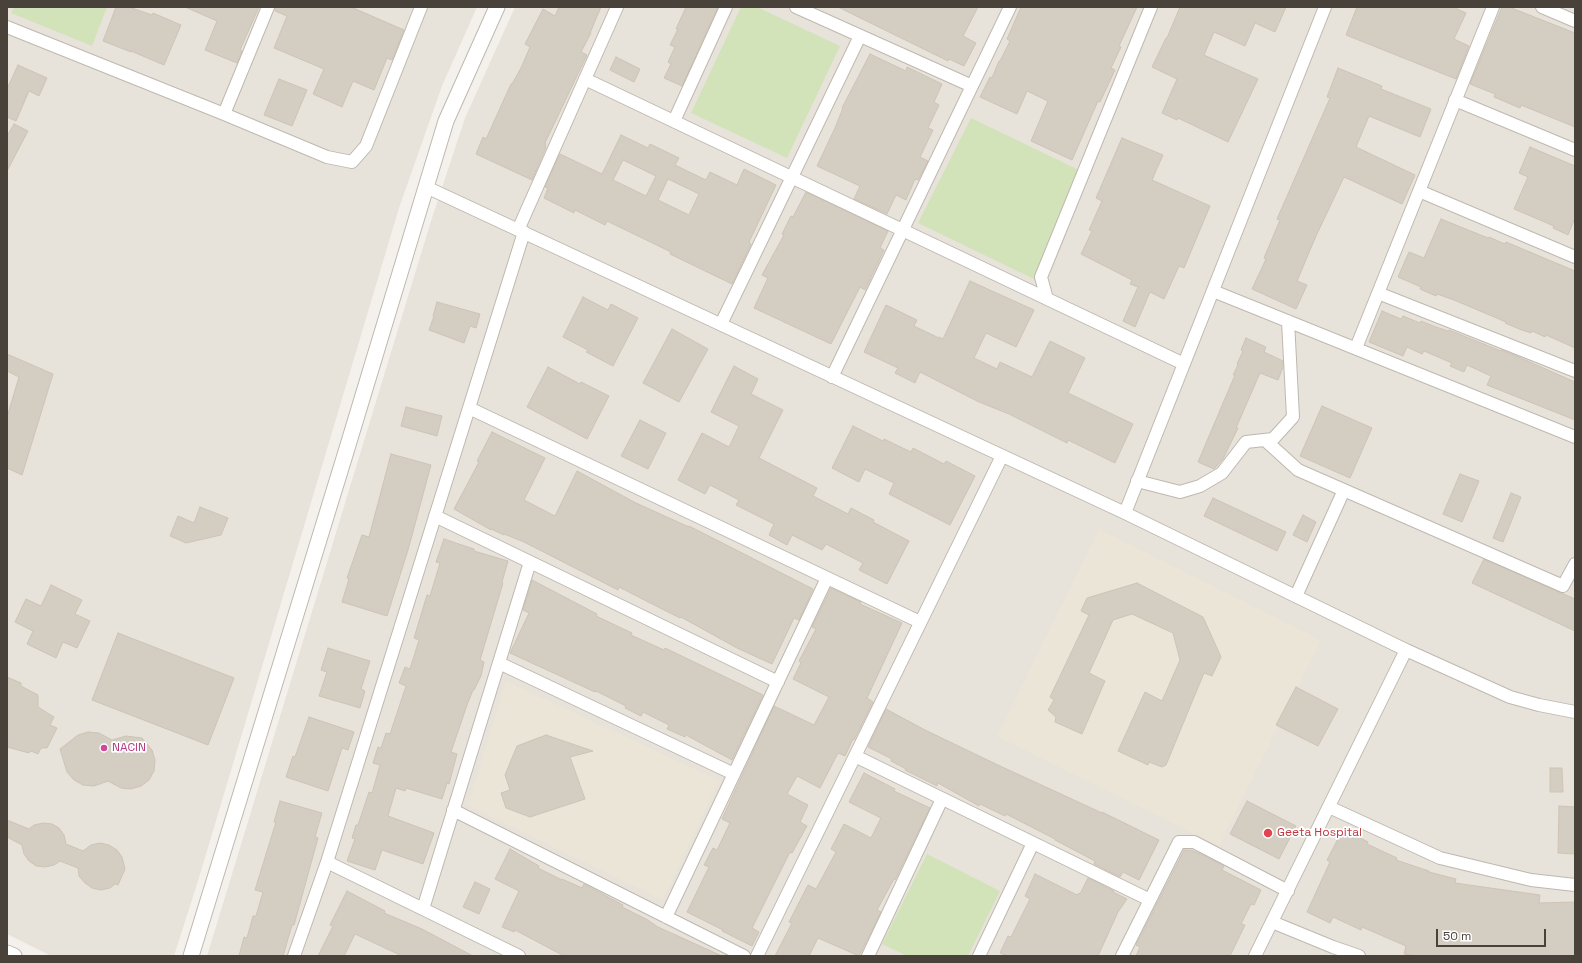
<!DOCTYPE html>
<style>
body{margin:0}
#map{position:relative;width:1582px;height:963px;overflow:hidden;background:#f4f1ec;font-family:"Space Grotesk",sans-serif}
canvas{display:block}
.frame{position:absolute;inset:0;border:8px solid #48423a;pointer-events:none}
.scale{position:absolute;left:1436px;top:929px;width:110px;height:18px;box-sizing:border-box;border:2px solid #48423a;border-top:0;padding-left:5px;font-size:12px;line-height:14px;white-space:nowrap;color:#48423a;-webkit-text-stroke:3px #fff;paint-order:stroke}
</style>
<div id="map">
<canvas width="1582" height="963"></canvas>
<div class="frame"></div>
<div class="scale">50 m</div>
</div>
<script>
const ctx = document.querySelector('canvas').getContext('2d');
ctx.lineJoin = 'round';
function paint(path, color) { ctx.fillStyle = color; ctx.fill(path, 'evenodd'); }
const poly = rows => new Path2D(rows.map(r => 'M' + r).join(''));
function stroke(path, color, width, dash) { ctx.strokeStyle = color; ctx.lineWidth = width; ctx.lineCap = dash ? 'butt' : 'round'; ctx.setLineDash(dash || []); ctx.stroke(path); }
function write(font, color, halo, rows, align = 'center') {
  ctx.font = font + ' "Space Grotesk",sans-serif'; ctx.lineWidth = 3.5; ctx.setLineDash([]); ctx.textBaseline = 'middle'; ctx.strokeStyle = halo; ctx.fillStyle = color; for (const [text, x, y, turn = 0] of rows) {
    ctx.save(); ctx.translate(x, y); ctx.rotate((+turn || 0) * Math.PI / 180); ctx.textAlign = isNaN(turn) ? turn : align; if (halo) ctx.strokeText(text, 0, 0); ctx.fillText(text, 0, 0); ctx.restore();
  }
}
paint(poly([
 [7,7,477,7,442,86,399,208,198,881,174,956,51,956,7,934],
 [515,7,1575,7,1575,956,207,956,431,221,465,118]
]), '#e7e3da');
paint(poly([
 [1099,529,1321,640,1219,846,997,736],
 [506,681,719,781,663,900,468,805]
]), '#ebe5d7');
paint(poly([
 [14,7,107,7,92,46,11,13],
 [741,7,757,7,840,46,787,158,691,113],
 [971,118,1081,171,1040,282,918,223],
 [927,854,1000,891,968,956,907,956,882,944]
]), '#d2e3b9');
const building = poly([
 [116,7,129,7,152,15,153,13,181,25,164,65,131,51,131,52,103,41,116,7],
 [185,7,259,7,240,50,242,51,237,63,205,50,217,21,185,7],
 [275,7,351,7,404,30,392,60,387,58,374,90,353,81,342,107,313,94,324,69,274,48,287,16,275,11,275,7],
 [559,7,601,7,590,33,591,33,581,52,587,55,545,143,546,144,545,147,546,147,532,180,476,154,483,137,486,139,511,84,512,84,521,68,530,47,525,44,543,9,555,16,559,7],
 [686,7,718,7,682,86,664,78,671,64,668,62,675,47,670,45,678,29,676,29,686,7],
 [838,7,978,7,963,36,976,43,964,66,949,59,948,61,838,7],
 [1021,7,1137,7,1119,46,1121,47,1111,68,1115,70,1100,102,1098,101,1072,160,1031,141,1048,101,1027,91,1017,114,980,97,990,77,992,78,999,61,1000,61,1010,41,1007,39,1021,7],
 [1180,7,1286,7,1275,32,1255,23,1245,46,1214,32,1204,55,1258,79,1228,142,1178,118,1177,120,1162,113,1177,79,1152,67,1166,38,1167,38,1180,7],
 [1357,7,1453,7,1466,13,1454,39,1469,46,1456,79,1346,35,1357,7],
 [1502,7,1509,7,1575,33,1575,127,1521,105,1520,108,1494,97,1495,94,1470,84,1502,7],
 [870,54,906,71,907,67,942,84,934,102,939,105,928,128,933,130,920,157,928,161,918,180,915,179,906,200,896,195,887,214,854,199,860,186,817,166,835,128,843,108,842,108,870,54],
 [616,57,640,69,634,82,610,70,616,57],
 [18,65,47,78,39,96,29,91,16,121,7,117,7,89,18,65],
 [1338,68,1382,86,1381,89,1431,109,1420,137,1369,116,1356,147,1415,175,1402,204,1344,177,1316,236,1297,281,1307,285,1296,309,1252,289,1266,259,1264,258,1280,220,1277,219,1330,98,1327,97,1338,68],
 [279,79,307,90,292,126,264,115,279,79],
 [14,124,28,131,7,171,7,136,14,124],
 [621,135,648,148,650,144,679,158,675,165,706,180,710,172,737,185,744,169,776,185,749,242,751,244,732,284,670,254,671,252,607,221,605,225,575,210,574,213,544,198,548,188,545,187,560,154,602,174,621,135],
 [623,160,656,176,646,196,613,180,623,160],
 [668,179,699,194,689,215,658,200,668,179],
 [1122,138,1163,155,1152,180,1210,206,1184,268,1179,266,1164,299,1150,292,1135,327,1123,321,1138,287,1130,284,1132,280,1081,254,1092,231,1089,230,1102,201,1096,198,1122,138],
 [1530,147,1575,166,1575,218,1568,235,1553,228,1554,226,1514,209,1528,177,1519,173,1530,147],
 [806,192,888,231,880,248,884,250,865,290,860,287,831,344,754,308,768,278,762,275,784,235,782,234,791,216,793,217,806,192],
 [1441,219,1488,238,1489,237,1505,244,1506,242,1575,271,1575,348,1546,335,1545,337,1532,331,1531,333,1519,329,1505,323,1506,322,1454,300,1437,294,1436,296,1420,289,1421,287,1398,277,1409,252,1424,258,1441,219],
 [970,281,1034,310,1016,347,986,333,974,358,997,369,1000,362,1032,377,1050,341,1085,358,1068,393,1133,424,1115,463,1068,440,1067,443,1009,414,979,402,920,372,915,383,895,373,898,368,864,352,886,305,917,320,914,326,939,338,939,337,943,339,970,281],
 [583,297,608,310,611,304,638,318,613,366,586,352,588,350,563,337,583,297],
 [437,302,480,314,476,328,470,326,464,343,429,330,434,316,433,316,437,302],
 [1382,311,1401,319,1403,316,1420,323,1421,321,1436,327,1448,331,1449,330,1501,351,1501,350,1514,355,1575,382,1575,420,1487,385,1491,376,1467,365,1464,372,1450,366,1452,363,1424,351,1422,354,1407,347,1403,356,1369,342,1382,311],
 [672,329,708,349,679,402,643,383,672,329],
 [1246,338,1266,347,1264,352,1283,361,1283,367,1278,380,1260,373,1236,428,1238,428,1223,459,1214,469,1198,462,1235,375,1233,375,1238,365,1237,364,1243,351,1241,350,1246,338],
 [7,354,53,374,22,475,7,468,7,417,19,377,7,371,7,354],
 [734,366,758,379,751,394,783,410,759,458,817,488,813,496,848,514,851,508,874,520,873,522,909,541,887,584,859,570,863,563,826,544,822,550,792,535,787,545,769,535,774,524,736,505,739,500,710,485,705,494,678,480,702,433,729,447,739,426,711,412,734,366],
 [548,367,580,384,581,382,609,396,587,439,527,407,548,367],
 [1322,406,1372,428,1350,478,1300,456,1322,406],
 [406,407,442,416,437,436,401,426,406,407],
 [640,420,666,433,648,469,621,456,640,420],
 [853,426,883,441,884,439,911,452,913,448,944,464,946,461,975,476,950,525,889,494,894,483,865,469,859,482,832,468,853,426],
 [492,432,545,458,524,500,555,516,577,471,636,503,689,527,689,526,813,589,799,620,794,618,772,664,737,648,681,617,680,618,662,609,619,587,618,590,524,542,504,534,504,535,491,529,491,530,454,509,479,462,477,461,492,432],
 [391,454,431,465,408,550,387,616,342,602,349,579,347,578,362,535,369,537,391,454],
 [1460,474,1479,481,1462,522,1443,514,1460,474],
 [1511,493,1521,497,1503,542,1493,538,1511,493],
 [1213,498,1286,532,1277,551,1204,516,1213,498],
 [200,507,228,518,221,535,186,543,170,536,178,516,194,523,200,507],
 [1303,515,1316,522,1307,542,1293,535,1303,515],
 [444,539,474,549,474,551,508,561,502,582,503,583,480,660,484,662,481,676,474,690,473,690,467,705,451,752,457,754,449,784,447,783,442,799,406,788,405,791,396,788,388,816,434,833,423,864,382,850,375,870,347,861,355,839,352,838,356,825,358,825,369,792,372,793,380,765,373,763,378,747,381,748,386,733,390,734,406,686,399,683,405,667,410,669,419,640,414,638,427,595,430,596,440,563,436,562,444,539],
 [1484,559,1575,599,1575,631,1472,583,1484,559],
 [532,580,597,614,596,616,632,633,631,635,664,650,665,648,763,695,732,760,686,735,685,737,667,729,669,725,643,712,641,716,625,708,626,706,596,691,595,692,510,653,529,613,523,610,532,580],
 [1137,583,1203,617,1221,657,1212,676,1204,673,1166,765,1162,767,1149,762,1148,765,1118,751,1145,692,1162,701,1180,660,1173,633,1132,614,1113,620,1089,673,1105,681,1082,734,1055,722,1056,717,1048,710,1054,700,1050,697,1089,615,1081,611,1087,598,1137,583],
 [51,585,82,600,75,614,90,621,77,648,63,642,56,658,27,644,33,631,15,622,26,599,41,606,51,585],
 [831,588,861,602,860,604,902,623,867,698,873,702,854,740,853,739,845,756,838,753,820,788,797,776,787,794,808,805,800,822,807,826,792,853,790,852,752,928,759,932,752,946,722,931,723,930,687,912,709,867,704,865,713,848,717,850,730,823,722,819,774,706,814,725,829,697,793,679,801,663,799,661,816,629,812,627,831,588],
 [118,633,234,678,208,745,92,700,118,633],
 [328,648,370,661,361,689,365,691,360,708,319,696,327,672,321,670,328,648],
 [7,677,21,683,21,686,38,695,38,707,54,717,50,725,57,728,47,748,41,748,38,754,31,751,29,753,7,747,7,677],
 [1296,687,1338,709,1318,746,1276,725,1296,687],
 [886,709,925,730,1000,766,1061,794,1102,813,1102,812,1159,840,1139,880,1123,872,1120,877,1094,864,1095,861,1055,840,1055,839,1006,814,1005,816,980,804,979,806,938,783,937,786,905,770,906,769,891,761,892,759,868,747,886,709],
 [309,717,354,732,348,750,342,748,328,791,286,777,293,756,295,757,309,717],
 [88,732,99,733,112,740,126,736,142,738,152,750,155,760,154,771,149,780,141,786,131,789,121,788,108,781,94,786,83,785,74,780,67,772,60,749,78,735,88,732],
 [546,735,593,751,570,757,585,799,530,817,506,808,501,793,510,790,505,775,517,746,546,735],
 [1550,768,1562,768,1563,792,1550,792,1550,768],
 [864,773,895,789,894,791,930,808,895,880,894,879,877,910,881,912,859,956,818,938,809,956,775,956,792,923,789,922,808,885,816,889,836,852,831,849,844,824,871,838,881,818,849,802,864,773],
 [280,801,322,813,315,837,318,838,294,925,292,925,283,956,239,956,244,937,247,938,253,916,256,916,263,892,255,890,276,822,274,822,280,801],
 [1247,801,1296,826,1279,859,1230,834,1247,801],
 [1559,806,1575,807,1575,854,1558,853,1559,806],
 [7,820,29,829,34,825,43,823,52,824,59,828,64,835,66,844,83,851,91,845,100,843,109,845,117,850,122,857,125,869,118,885,115,884,110,888,101,890,92,888,85,883,79,876,78,868,60,861,54,865,45,867,36,866,29,861,24,854,22,845,7,837,7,820],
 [1343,829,1368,842,1367,844,1397,858,1396,860,1429,871,1429,872,1456,879,1455,883,1540,895,1539,903,1575,902,1575,956,1415,956,1404,954,1406,946,1362,927,1361,930,1333,917,1330,923,1307,912,1330,862,1327,860,1343,829],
 [510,849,539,866,538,868,562,880,562,879,582,888,584,884,623,905,622,907,646,919,658,927,722,956,564,956,515,930,514,932,502,927,519,891,495,879,510,849],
 [1184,850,1191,850,1205,856,1224,866,1222,870,1261,890,1254,905,1251,904,1241,924,1245,925,1230,956,1136,956,1140,947,1136,945,1184,850],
 [1035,874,1077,895,1079,893,1080,894,1088,878,1114,891,1113,892,1127,899,1118,912,1098,956,1007,956,1000,953,1008,936,1011,937,1030,899,1025,896,1035,874],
 [475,882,490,889,479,914,463,907,475,882],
 [347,891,385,911,384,913,422,929,473,956,402,956,355,934,344,956,318,956,333,926,330,925,347,891]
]);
paint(building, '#d4cdc2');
stroke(building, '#cec4b6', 1);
const minor = poly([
 [796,7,972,86],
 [1542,7,1575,21],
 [7,27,224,114,327,157,352,162,366,146,421,7],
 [585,79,1184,364],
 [1455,100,1575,150],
 [224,114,268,7],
 [674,121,726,7],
 [426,187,1125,513,1406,650,1510,697,1539,705,1575,712],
 [1419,191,1575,257],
 [518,230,617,7],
 [1213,291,1575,437],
 [1378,293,1575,371],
 [1047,299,1041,277,1151,7],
 [721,324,860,36],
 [1356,348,1493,7],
 [832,377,1010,7],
 [469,408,920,622],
 [1265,440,1298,470,1563,586,1575,564],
 [1137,481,1180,492,1200,486,1222,473,1246,442,1273,439,1293,417,1288,321],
 [1125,513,1325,7],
 [435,516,778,682],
 [1296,596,1344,490],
 [499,663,734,774],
 [855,756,1150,900],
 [1329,807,1440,858,1531,880,1575,885],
 [453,810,744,956],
 [327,862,519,956],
 [423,909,530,562],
 [666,917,827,578],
 [1272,922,1333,947,1359,956],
 [294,956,327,862,524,232],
 [757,956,1002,456],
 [868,956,942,799],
 [979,956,1033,843],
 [1122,956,1179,842,1194,842,1288,891],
 [1255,956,1406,650]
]);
const tertiary = poly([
 [7,953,14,956],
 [191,956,345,455,446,121,497,7]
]);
stroke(minor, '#bfb8af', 14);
stroke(tertiary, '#bfb8af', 17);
stroke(minor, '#fff', 12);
stroke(tertiary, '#fff', 15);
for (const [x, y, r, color] of [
 [104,748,4,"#d1479c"],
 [1268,833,5,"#e0444e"]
]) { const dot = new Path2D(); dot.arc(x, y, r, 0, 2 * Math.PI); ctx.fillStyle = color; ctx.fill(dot); stroke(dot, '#fff', 1.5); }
write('12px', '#b23c85', '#fff', [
 ["NACIN",112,748]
], 'left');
write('12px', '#be3a42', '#fff', [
 ["Geeta Hospital",1277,833]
], 'left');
</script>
